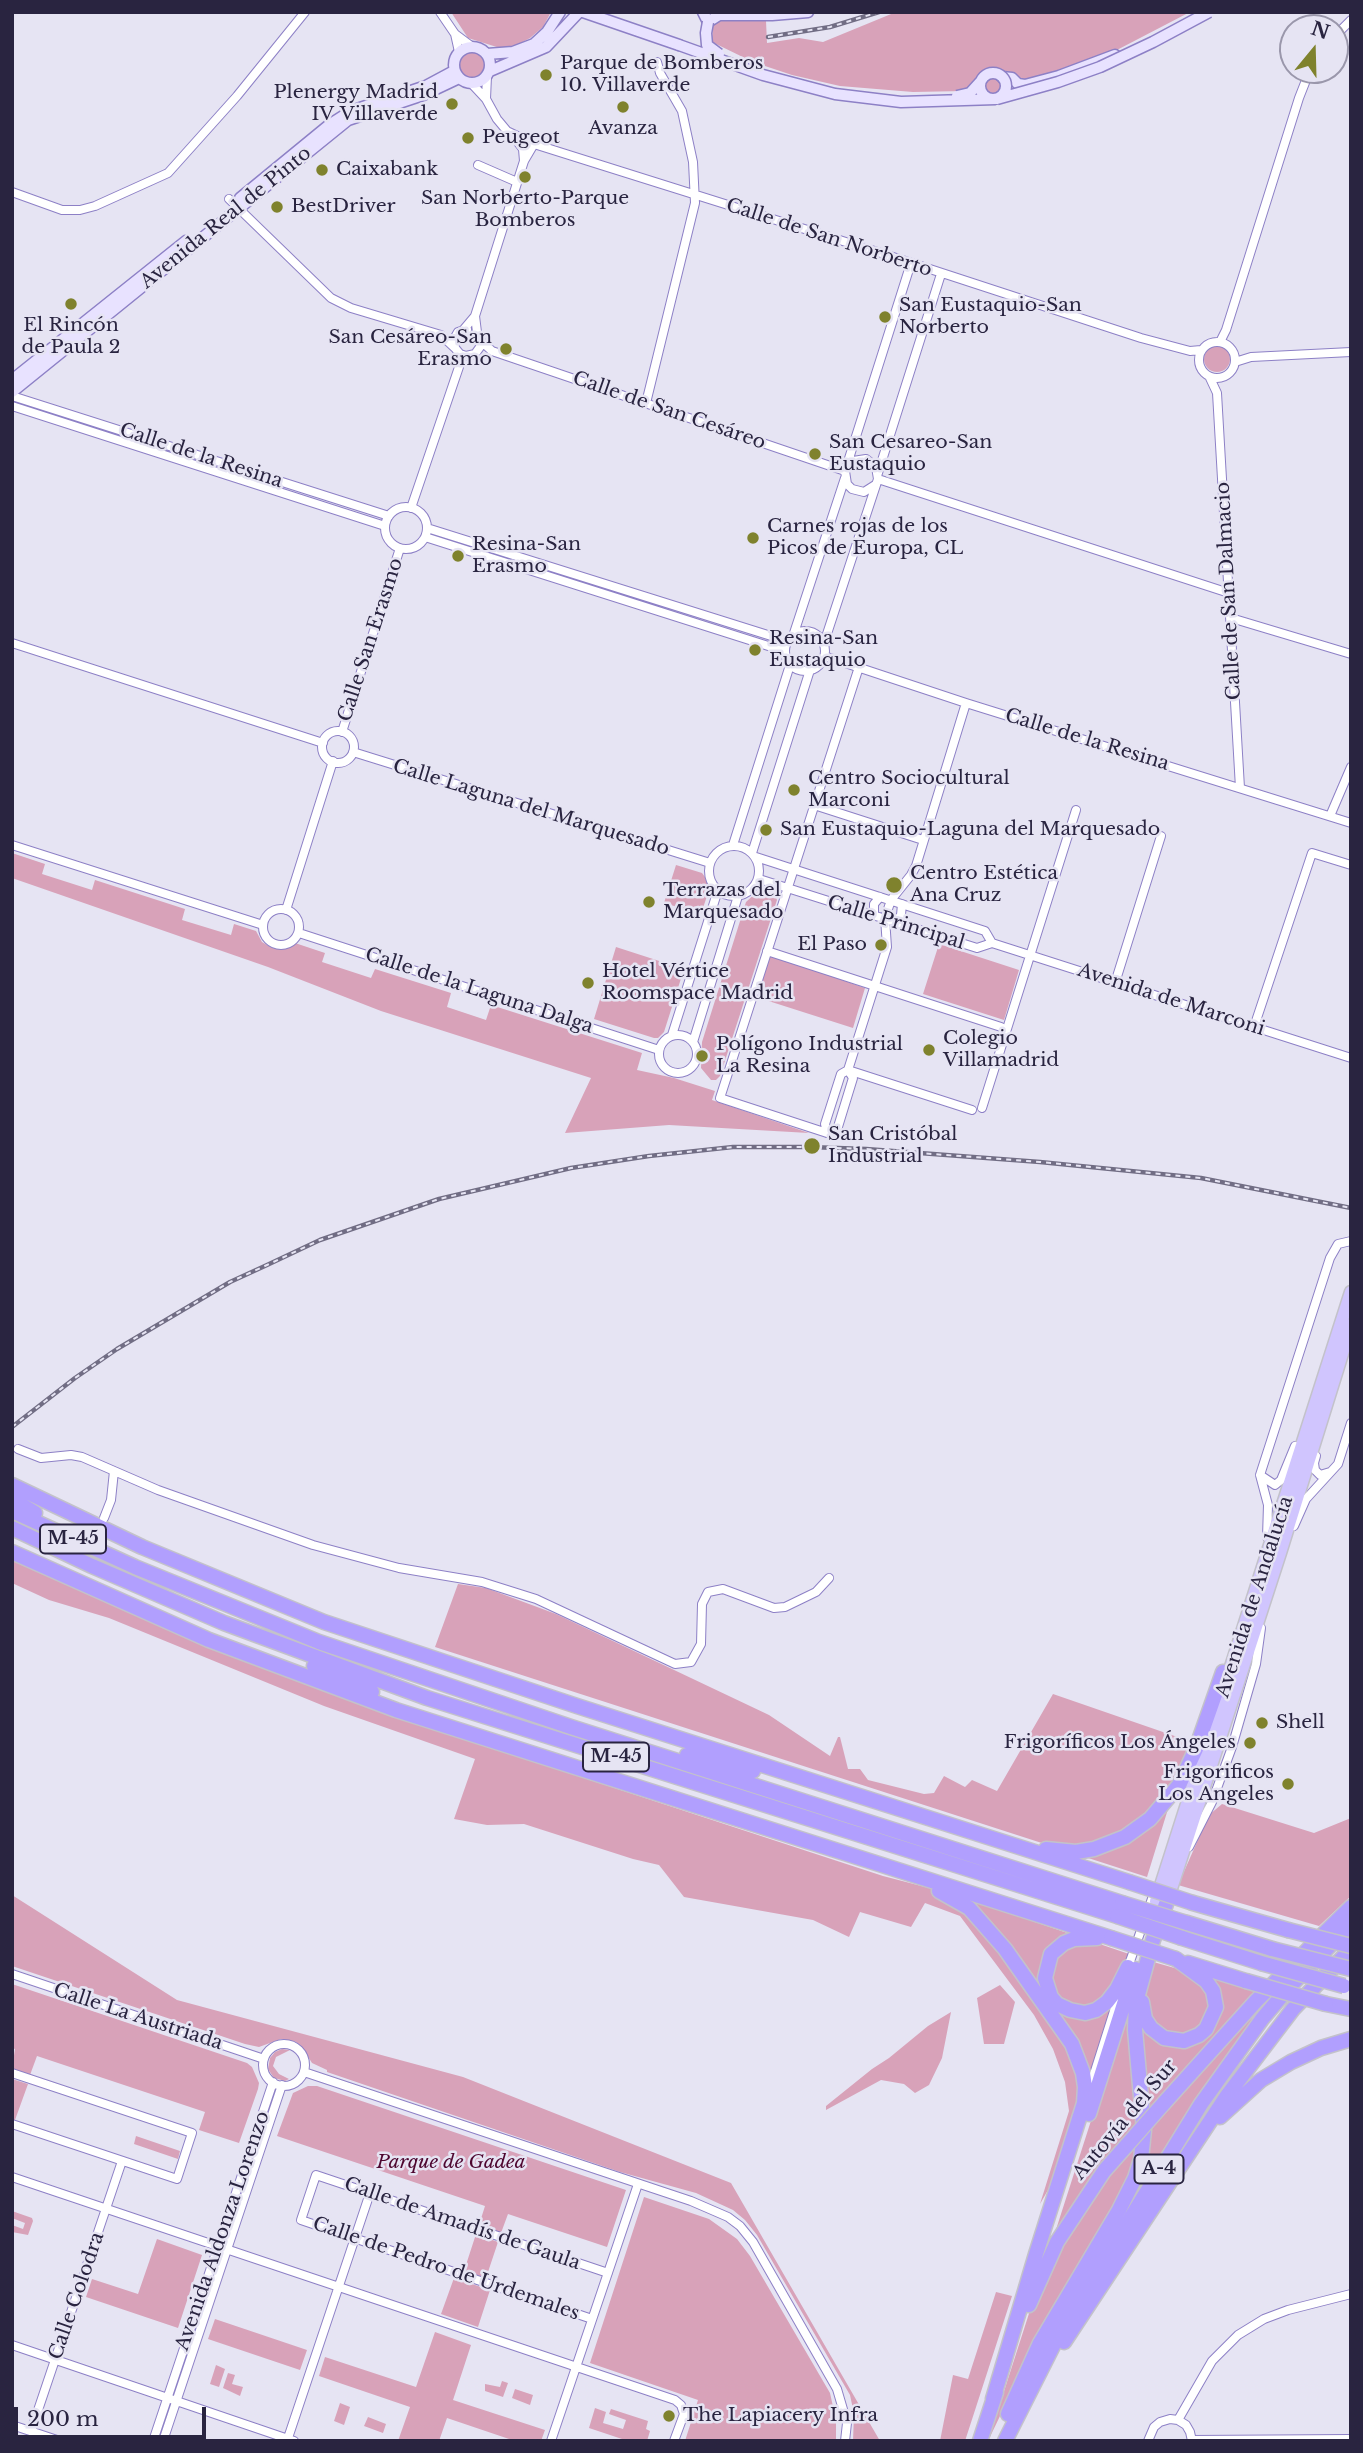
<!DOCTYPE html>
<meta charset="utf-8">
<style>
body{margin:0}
#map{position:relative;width:1363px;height:2453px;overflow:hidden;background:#e6e4f3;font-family:"Libre Baskerville",serif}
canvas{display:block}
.frame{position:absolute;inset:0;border:14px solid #292440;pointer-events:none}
.north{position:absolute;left:1279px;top:14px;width:70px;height:70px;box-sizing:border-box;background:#e6e4f3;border:2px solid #9a97ab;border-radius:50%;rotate:19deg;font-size:19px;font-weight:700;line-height:28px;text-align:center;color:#292440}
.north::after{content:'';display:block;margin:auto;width:24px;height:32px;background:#7f822d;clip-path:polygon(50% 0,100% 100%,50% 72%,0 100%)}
.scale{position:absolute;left:14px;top:2407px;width:192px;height:32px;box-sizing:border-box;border:4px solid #292440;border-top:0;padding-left:9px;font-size:21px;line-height:24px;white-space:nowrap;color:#292440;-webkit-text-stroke:5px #e6e4f3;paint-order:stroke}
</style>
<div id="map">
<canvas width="1363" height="2453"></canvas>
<div class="frame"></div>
<div class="north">N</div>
<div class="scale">200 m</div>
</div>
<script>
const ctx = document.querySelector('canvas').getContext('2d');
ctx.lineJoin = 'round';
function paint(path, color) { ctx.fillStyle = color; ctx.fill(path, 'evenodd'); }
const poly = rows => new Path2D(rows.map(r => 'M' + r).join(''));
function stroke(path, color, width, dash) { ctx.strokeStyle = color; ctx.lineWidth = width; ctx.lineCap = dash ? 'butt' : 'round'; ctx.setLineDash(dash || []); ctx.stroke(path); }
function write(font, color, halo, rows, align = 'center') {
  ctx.font = font + ' "Libre Baskerville",serif'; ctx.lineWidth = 5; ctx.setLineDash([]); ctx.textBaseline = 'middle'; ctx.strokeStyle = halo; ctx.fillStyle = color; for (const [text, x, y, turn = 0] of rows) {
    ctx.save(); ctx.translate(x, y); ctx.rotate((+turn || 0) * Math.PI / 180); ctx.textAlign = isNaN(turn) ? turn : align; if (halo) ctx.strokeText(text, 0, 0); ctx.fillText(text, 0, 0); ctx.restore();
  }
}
paint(poly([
 [451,12,551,12,543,27,530,38,517,45,500,48,468,38],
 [896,12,1190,12,1115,51,1077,68,1020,81,999,68,990,69,979,75,964,91,913,92,840,86,792,75,753,62,712,42,713,23,722,18,766,21,767,43,799,38,823,42],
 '457 66a15 15 0 1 1 30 0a15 15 0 1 1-30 0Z',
 '984 86a9 9 0 1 1 18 0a9 9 0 1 1-18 0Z',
 '1204 359a13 13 0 1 1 26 0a13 13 0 1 1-26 0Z',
 [12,853,45,864,42,874,92,890,95,880,185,909,182,920,231,935,234,924,256,931,262,942,272,948,284,949,295,943,325,953,322,962,371,978,375,969,451,993,447,1007,486,1020,491,1005,642,1053,637,1070,674,1078,715,1091,712,1100,809,1133,669,1125,565,1133,591,1078,381,1011,268,967,12,878],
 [676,865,702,873,705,877,709,890,701,914,664,903],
 [764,889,774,892,777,900,720,1076,716,1080,711,1080,701,1068,702,1042,746,902,759,890],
 [939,944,1019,970,1004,1020,923,994],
 [616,947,684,969,664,1032,658,1038,654,1038,594,1019],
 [771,955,865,988,853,1028,756,997],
 [12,1556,456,1736,883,1876,956,1895,1129,1954,1097,2056,1052,2183,1040,2204,1069,2111,1065,2082,1053,2049,1034,2015,960,1916,925,1903,911,1927,860,1912,849,1937,813,1920,684,1897,659,1865,633,1859,524,1824,487,1825,454,1819,475,1759,324,1706,109,1618,49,1600,12,1583],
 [458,1584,486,1588,556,1614,769,1715,830,1756,838,1737,840,1737,848,1769,860,1769,868,1780,924,1794,934,1793,944,1776,965,1787,972,1780,997,1791,1053,1694,1189,1741,1147,1877,435,1647],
 [1222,1804,1314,1833,1351,1818,1351,1896,1319,1926,1178,1885,1209,1815],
 [12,1895,177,2000,463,2077,731,2183,880,2441,853,2441,854,2414,850,2395,757,2235,745,2220,733,2210,696,2193,620,2172,327,2072,327,2070,312,2063,302,2047,296,2042,281,2039,259,2047,245,2044,12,1966],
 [1143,1959,1276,1997,1118,2227,1036,2341,988,2441],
 [12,1984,247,2063,252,2067,259,2083,258,2089,239,2143,199,2130,205,2112,37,2056,30,2075,12,2068,15,2049,12,2048],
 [1000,1985,1015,2002,1004,2044,984,2044,977,1998],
 [951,2012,942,2058,929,2085,915,2093,904,2084,881,2080,826,2110,826,2106,872,2069,889,2058,928,2026],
 [282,2049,290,2050,276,2057,273,2066,279,2074,289,2079,285,2081,274,2078,268,2069,270,2058,275,2052],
 [12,2079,28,2084,15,2120,12,2119],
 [308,2086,317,2086,626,2190,607,2247,508,2214,501,2233,479,2225,485,2206,277,2136,293,2093],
 [136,2136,180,2151,178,2159,134,2144],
 [644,2197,709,2219,737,2239,750,2256,830,2393,836,2420,836,2441,685,2441,698,2400,590,2363],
 [12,2211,32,2218,33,2221,28,2235,12,2232,12,2225,23,2229,25,2223,12,2218],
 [476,2234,498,2242,486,2278,464,2271],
 [157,2239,202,2255,178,2328,86,2297,92,2279,138,2294],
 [454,2278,490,2290,478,2327,441,2314],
 [996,2292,1012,2296,965,2441,940,2441,953,2375,968,2379],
 [215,2319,307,2350,300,2370,208,2339],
 [435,2332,471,2345,453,2400,545,2430,541,2441,515,2441,447,2418,439,2441,398,2441,410,2407,319,2376,325,2357,416,2387],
 [216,2365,225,2369,219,2387,210,2384],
 [228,2373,235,2375,232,2384,243,2387,240,2396,223,2388],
 [502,2381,508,2383,503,2397,485,2391,485,2384,500,2387],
 [515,2389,533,2395,530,2405,512,2398],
 [340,2403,350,2407,344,2425,334,2421],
 [595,2408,606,2412,603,2423,623,2429,626,2420,609,2414,611,2409,648,2421,646,2429,650,2431,647,2441,628,2441,589,2428],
 [368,2417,386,2424,383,2433,364,2426]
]), '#d8a2b9');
const street = poly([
 [440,12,455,34],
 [1335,36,1351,20],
 [459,52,455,34,471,46],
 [472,84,486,99,497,119,507,131,534,144,884,254,1141,338,1190,351,1201,350],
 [486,99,487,76],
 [513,136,523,149,524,161],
 [478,165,517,182],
 [12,192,62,210,80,210,95,206,168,173,237,96,305,12],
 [229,199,331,298,351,308,441,335,455,348],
 [475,316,477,332,481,341,492,351,845,471],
 [464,329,475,316,524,161,534,144],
 [467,329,458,332,454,339,455,348,460,354,466,356,475,354,480,347,481,341],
 '1199 360a18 18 0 1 1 36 0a18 18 0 1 1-36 0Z',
 [1220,342,1226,330,1299,98,1310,70],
 [1235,362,1251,357,1351,352],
 [1210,378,1217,393,1240,788],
 [12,396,389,516],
 [646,403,695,203,693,162,682,111,660,73,657,62],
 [12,406,385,526],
 [878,473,941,274],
 [878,479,1229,593],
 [875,485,864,492,852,489,847,484,845,471,911,263],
 '385 528a21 21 0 1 1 42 0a21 21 0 1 1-42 0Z',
 [411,508,459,367,460,354],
 [427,528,787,641],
 [425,537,784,651],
 [1231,618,1351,654],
 '785 651a20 20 0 1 1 40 0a20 20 0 1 1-40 0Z',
 [794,633,845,478],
 [12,643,323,743],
 [824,643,878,479,876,467,866,459,853,461,848,465],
 [824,656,966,703,1351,823],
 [966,703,916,866,911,875,891,900,885,918,887,947,848,1070,853,1078,837,1130,827,1133,825,1124,841,1074,848,1070,972,1110],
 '322 747a16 16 0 1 1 32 0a16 16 0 1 1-32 0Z',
 [342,732,400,548],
 [353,752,710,863],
 [814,805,923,840],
 [1330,816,1351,767],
 [12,845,263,925],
 [733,845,790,665],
 '709 871a25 25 0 1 1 50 0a25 25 0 1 1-50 0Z',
 [752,853,810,670],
 [756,857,985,931,992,943],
 [759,879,977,948,992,943],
 '263 927a18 18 0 1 1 36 0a18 18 0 1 1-36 0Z',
 [286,910,333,761],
 [874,915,874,904,880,897],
 [895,922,901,915,902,904],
 [299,933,659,1050],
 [992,943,1351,1058],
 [767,951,1001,1027],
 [1115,983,1161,836],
 [1254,1027,1312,853,1351,865],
 '659 1054a19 19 0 1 1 38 0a19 19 0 1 1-38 0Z',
 [672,1035,718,890],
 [693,1042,738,896],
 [982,1108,1076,810],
 [827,1133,720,1098,859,667],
 [18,1449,41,1458,71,1455,82,1457,158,1490,313,1545,399,1568,482,1582,536,1599,675,1664,691,1662,701,1644,702,1604,708,1592,723,1589,774,1608,785,1607,816,1592,829,1578],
 [1316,1456,1314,1463,1315,1470,1320,1475,1330,1472],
 [1260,1475,1275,1485,1281,1480,1295,1446],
 [104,1518,111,1500,114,1471],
 [1294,1526,1306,1499,1338,1464,1351,1423],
 [1267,1537,1268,1505,1260,1475,1330,1258,1338,1244,1351,1241],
 [1189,1847,1212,1802,1232,1747,1256,1664,1261,1628],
 [1127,1970,1154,1893],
 [12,1974,264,2059],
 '263 2065a21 21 0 1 1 42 0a21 21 0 1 1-42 0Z',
 [304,2072,691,2201,728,2217,740,2226,753,2242,837,2389,847,2423,845,2441],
 [12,2073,192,2133,177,2179,12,2124],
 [1089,2090,1121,1989],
 [12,2177,675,2400,681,2405,684,2414,674,2441],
 [592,2319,301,2220,316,2175,608,2273],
 [12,2345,294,2441],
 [1178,2420,1212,2361,1238,2335,1264,2319,1288,2310,1351,2294],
 [12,2425,60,2441],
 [31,2431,122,2161],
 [1192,2440,1351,2439],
 [153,2441,273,2082],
 [163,2441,282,2085],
 [287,2441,370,2193],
 [551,2441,638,2184],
 [1148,2441,1154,2427,1160,2422,1170,2419,1178,2420,1186,2425,1190,2432,1192,2441]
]);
const secondary = poly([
 [583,12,679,45],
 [703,12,708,22,719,15,772,15,808,12],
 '454 65a18 18 0 1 1 36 0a18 18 0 1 1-36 0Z',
 [487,54,513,52,534,44,547,32,560,12],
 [490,71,546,47,579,12],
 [1002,77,1012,78,1018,84,1025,85,1059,76,1115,55],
 [240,198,329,125,351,111,426,86,454,71],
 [12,380,186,241],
 [12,392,348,120,423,95,459,78]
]);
const primary = poly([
 [1156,1901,1351,1292],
 [1166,1904,1280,1553,1351,1325]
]);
const highway = poly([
 [12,1485,142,1547,324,1622,577,1706,1129,1882],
 [12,1499,35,1513],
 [12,1511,135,1567,319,1642,571,1727,1122,1903],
 [12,1528,92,1566,224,1623,427,1698,1117,1916],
 [12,1552,209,1640,396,1710,1111,1938],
 [314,1666,372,1692],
 [687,1755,753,1771],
 [1046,1849,1076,1852,1094,1849,1125,1837,1150,1819,1179,1785,1196,1749,1223,1672],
 [939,1891,969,1908,1005,1949,1072,2044,1083,2073,1085,2087,1084,2103,1036,2254,993,2399],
 [1193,1903,1288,1930],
 [1187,1923,1272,1949],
 [1097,1938,1074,1939,1064,1943,1051,1954,1045,1978,1051,1997,1057,2004,1070,2010,1085,2013,1096,2010,1107,2002,1117,1989,1128,1967],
 [1182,1938,1261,1963],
 [1188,1963,1246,1981],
 [1142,2002,1145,2019,1151,2028,1164,2038,1184,2041,1199,2035,1206,2029,1216,2007,1213,1991,1206,1981,1176,1959],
 [1326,2004,1351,2009],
 [1164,2103,1256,2001,1351,1907],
 [1089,2114,1135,1969],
 [1220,2117,1261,2080,1291,2062,1321,2048,1351,2039],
 [1029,2305,1057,2242,1104,2171,1127,2145],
 [1064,2342,1226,2097,1293,2009,1351,1949],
 [1008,2414,1040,2343,1119,2210,1135,2178,1141,2159,1144,2130,1135,2030,1136,2002,1153,1940,1166,1904],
 [980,2441,996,2392],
 [1005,2441,1059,2334,1201,2104,1262,2019,1292,1984,1351,1924]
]);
stroke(street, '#8d80c6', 10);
stroke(secondary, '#8d80c6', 13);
stroke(primary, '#c3c2ca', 15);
stroke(highway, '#c3c2ca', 17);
stroke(street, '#fff', 8);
stroke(secondary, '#e8e2ff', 10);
stroke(primary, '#d0c5fe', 12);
stroke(highway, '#b19ffe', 14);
const rail = poly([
 [768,37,830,27,879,12],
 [12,1427,75,1378,117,1349,230,1282,267,1265,320,1240,439,1199,571,1168,649,1156,733,1147,809,1147,866,1149,1040,1162,1201,1178,1351,1208]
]);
stroke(rail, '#716d84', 4.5);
stroke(rail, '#e6e4f3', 2, [5]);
const secondaryBridge = poly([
 [708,22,706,33,707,45,719,54],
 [679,45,763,75,835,94,901,102,996,99],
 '980 86a13 13 0 1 1 26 0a13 13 0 1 1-26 0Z',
 [957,96,970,93,980,82],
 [997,99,1058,82,1100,67,1153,42,1209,12]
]);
const highwayBridge = poly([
 [1129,1882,1193,1903],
 [1122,1903,1187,1923],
 [1117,1916,1182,1938],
 [1288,1930,1351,1946],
 [1111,1938,1176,1959],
 [1272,1949,1351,1969],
 [1261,1963,1344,1986],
 [1246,1981,1326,2004],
 [1127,2145,1164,2103]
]);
stroke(secondaryBridge, '#8d80c6', 13, []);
stroke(highwayBridge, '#c3c2ca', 17, []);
stroke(secondaryBridge, '#e8e2ff', 10);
stroke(highwayBridge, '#b19ffe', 14);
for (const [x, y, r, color] of [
 [546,75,7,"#7f822d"],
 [452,104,7,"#7f822d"],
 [623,107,7,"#7f822d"],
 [468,138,7,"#7f822d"],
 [322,170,7,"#7f822d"],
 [525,177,7,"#7f822d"],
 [277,207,7,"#7f822d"],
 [71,304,7,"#7f822d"],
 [885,317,7,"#7f822d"],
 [506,349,7,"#7f822d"],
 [815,454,7,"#7f822d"],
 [753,538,7,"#7f822d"],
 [458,556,7,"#7f822d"],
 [755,650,7,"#7f822d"],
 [794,790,7,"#7f822d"],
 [766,830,7,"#7f822d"],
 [894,885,9,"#7f822d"],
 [649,902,7,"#7f822d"],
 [881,945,7,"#7f822d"],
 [588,983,7,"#7f822d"],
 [929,1050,7,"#7f822d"],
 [702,1056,7,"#7f822d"],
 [812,1146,9,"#7f822d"],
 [1262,1723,7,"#7f822d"],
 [1250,1743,7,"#7f822d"],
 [1288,1784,7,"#7f822d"],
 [669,2416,7,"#7f822d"]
]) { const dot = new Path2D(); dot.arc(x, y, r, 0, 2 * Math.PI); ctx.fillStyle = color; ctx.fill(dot); stroke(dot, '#e6e4f3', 2.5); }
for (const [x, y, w] of [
 [73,1539,66],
 [616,1757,66],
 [1159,2169,49]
]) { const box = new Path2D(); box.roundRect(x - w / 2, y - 14.5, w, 29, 5); ctx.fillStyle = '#e6e4f3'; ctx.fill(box); stroke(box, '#292440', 2); }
write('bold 18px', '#292440', null, [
 ["M-45",73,1539],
 ["M-45",616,1757],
 ["A-4",1159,2169]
]);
write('19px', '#292440', '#e6e4f3', [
 ["Parque de Bomberos",560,64],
 ["10. Villaverde",560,86],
 ["Plenergy Madrid",438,93,"right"],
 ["IV Villaverde",438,115,"right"],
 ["Avanza",623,129,"center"],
 ["Peugeot",482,138],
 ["Caixabank",336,170],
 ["San Norberto-Parque",525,199,"center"],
 ["Bomberos",525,221,"center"],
 ["BestDriver",291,207],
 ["San Eustaquio-San",899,306],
 ["Norberto",899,328],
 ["El Rincón",71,326,"center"],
 ["de Paula 2",71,348,"center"],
 ["San Cesáreo-San",492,338,"right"],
 ["Erasmo",492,360,"right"],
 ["San Cesareo-San",829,443],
 ["Eustaquio",829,465],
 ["Carnes rojas de los",767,527],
 ["Picos de Europa, CL",767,549],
 ["Resina-San",472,545],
 ["Erasmo",472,567],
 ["Resina-San",769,639],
 ["Eustaquio",769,661],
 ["Centro Sociocultural",808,779],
 ["Marconi",808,801],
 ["San Eustaquio-Laguna del Marquesado",780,830],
 ["Centro Estética",910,874],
 ["Ana Cruz",910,896],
 ["Terrazas del",663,891],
 ["Marquesado",663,913],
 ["El Paso",867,945,"right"],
 ["Hotel Vértice",602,972],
 ["Roomspace Madrid",602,994],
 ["Colegio",943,1039],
 ["Villamadrid",943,1061],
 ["Polígono Industrial",716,1045],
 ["La Resina",716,1067],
 ["San Cristóbal",828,1135],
 ["Industrial",828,1157],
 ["Shell",1276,1723],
 ["Frigoríficos Los Ángeles",1236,1743,"right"],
 ["Frigorificos",1274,1773,"right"],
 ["Los Angeles",1274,1795,"right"],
 ["The Lapiacery Infra",683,2416]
], 'left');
write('19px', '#292440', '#e6e4f3', [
 ["Avenida Real de Pinto",226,218,-39],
 ["Calle de San Norberto",829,238,18],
 ["Calle de San Cesáreo",669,411,19],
 ["Calle de la Resina",201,456,18],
 ["Calle de San Dalmacio",1229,591,-93],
 ["Calle San Erasmo",371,640,-72],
 ["Calle de la Resina",1087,740,17],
 ["Calle Laguna del Marquesado",531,808,17],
 ["Calle Principal",896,923,17],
 ["Calle de la Laguna Dalga",479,991,18],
 ["Avenida de Marconi",1171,1000,18],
 ["Avenida de Andalucía",1255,1597,-72],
 ["Calle La Austriada",138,2017,18],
 ["Autovía del Sur",1125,2120,-50],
 ["Calle de Amadís de Gaula",462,2224,19],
 ["Avenida Aldonza Lorenzo",223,2231,-71],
 ["Calle de Pedro de Urdemales",446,2269,19],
 ["Calle Colodra",77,2296,-71]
]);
write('italic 19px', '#4e0730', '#e6e4f3', [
 ["Parque de Gadea",451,2163]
]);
</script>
